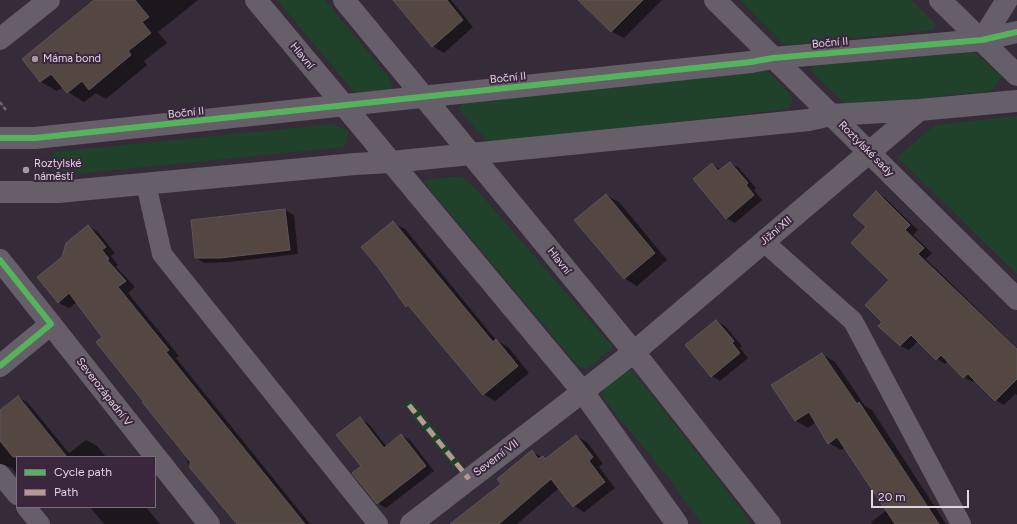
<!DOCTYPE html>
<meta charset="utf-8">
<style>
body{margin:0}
#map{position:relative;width:1017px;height:524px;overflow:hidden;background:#362b38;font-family:Figtree,sans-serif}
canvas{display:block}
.legend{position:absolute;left:16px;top:456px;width:140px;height:52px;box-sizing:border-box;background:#3a263d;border:1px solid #7d6c7f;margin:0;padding:5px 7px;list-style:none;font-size:12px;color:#e1d4e3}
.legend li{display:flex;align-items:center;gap:8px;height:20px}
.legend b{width:20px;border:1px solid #7d6c7f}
.scale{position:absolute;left:871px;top:490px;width:98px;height:18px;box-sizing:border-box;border:2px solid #e1d4e3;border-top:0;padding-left:5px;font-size:12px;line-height:14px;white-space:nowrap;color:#e1d4e3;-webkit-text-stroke:3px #3a263d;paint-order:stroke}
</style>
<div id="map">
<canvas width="1017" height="524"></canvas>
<ul class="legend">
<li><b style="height:5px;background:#56b35d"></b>Cycle path</li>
<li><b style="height:5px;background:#b69a8f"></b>Path</li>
</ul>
<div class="scale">20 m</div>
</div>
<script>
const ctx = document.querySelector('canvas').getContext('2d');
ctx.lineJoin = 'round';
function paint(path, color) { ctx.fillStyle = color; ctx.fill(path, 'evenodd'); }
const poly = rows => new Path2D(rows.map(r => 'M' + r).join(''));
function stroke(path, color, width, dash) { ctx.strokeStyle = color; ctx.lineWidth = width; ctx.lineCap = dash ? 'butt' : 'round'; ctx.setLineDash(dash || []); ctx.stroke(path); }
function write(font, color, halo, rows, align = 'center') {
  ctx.font = font + ' Figtree,sans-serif'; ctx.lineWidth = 4; ctx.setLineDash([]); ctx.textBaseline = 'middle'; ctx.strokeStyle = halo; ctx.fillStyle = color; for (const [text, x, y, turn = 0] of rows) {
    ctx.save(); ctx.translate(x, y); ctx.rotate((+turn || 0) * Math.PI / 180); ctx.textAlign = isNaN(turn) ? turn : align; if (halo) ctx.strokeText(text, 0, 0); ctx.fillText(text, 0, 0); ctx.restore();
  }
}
paint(poly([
 [277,0,325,0,390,79,393,88,385,95,369,97,354,92],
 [740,0,911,0,936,25,933,30,784,45],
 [971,49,1002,77,991,91,847,106,810,70,813,66,824,63],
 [764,67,793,98,789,109,489,143,458,109,464,102],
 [1017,116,1017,274,897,157,935,125],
 [333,124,348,131,345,147,55,176,48,163,55,152],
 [447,177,462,177,477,190,613,347,587,369,579,367,423,181],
 [632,370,730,495,751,524,702,524,668,477,602,397,604,388,624,372],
 [411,399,460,462,454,468,404,405]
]), '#20422b');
paint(poly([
 [96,0,198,0,158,32,167,43,144,61,147,65,106,99,96,93,84,102,68,92,63,87,57,91,41,82,23,60],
 [394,0,451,0,473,27,444,53,433,46],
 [580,0,662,0,624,38,611,31],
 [730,163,739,168,756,188,754,190,762,200,735,223,726,218,712,164,721,170],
 [877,193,885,198,918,230,913,235,932,253,926,259,1017,348,1017,395,1015,394,1004,405,996,400,975,380,972,382,964,377,948,361,945,364,937,359,918,341,909,350,900,346,880,326,884,322,891,280,868,227],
 [606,195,619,202,667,260,637,286,624,278],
 [285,210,294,215,298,254,229,262,204,263,196,258,192,221],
 [393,223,405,229,496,340,508,347,529,373,495,401,483,394],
 [88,226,98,232,115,253,111,256,118,265,116,267,135,287,128,293,179,356,176,358,310,524,241,524,233,517,187,462,190,459,145,401,103,338,77,302,69,308,59,303,38,277,63,258],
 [716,321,725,326,742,346,740,348,748,358,720,381,712,376],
 [822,354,835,362,865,406,872,410,946,524,872,524,871,522,887,510,845,447,841,450,829,443,816,422,808,428,796,421,772,385],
 [18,397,28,403,69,453,86,440,97,446,106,457,17,457,17,475,12,468,4,465,0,469,0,411],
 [360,419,368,423,387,447,401,435,410,440,434,471,386,508,377,503,362,466],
 [576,436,587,442,603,464,599,467,615,488,584,512,574,506,559,488,517,524,452,524,502,485,532,452,546,459],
 [90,507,146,507,160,524,104,524]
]), '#0007');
const building = poly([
 [94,0,135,0,149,17,142,22,151,33,128,51,131,55,89,90,82,81,67,93,51,74,40,82,22,59,94,0],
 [393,0,447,0,463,20,432,47,393,0],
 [578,0,643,0,611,32,578,0],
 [730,162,748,183,746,185,754,195,726,219,693,179,712,163,718,171,730,162],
 [876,191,910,225,905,230,924,248,918,254,1017,349,1017,379,995,401,968,374,963,378,941,355,936,360,911,335,900,346,878,326,882,322,865,305,889,280,851,243,866,227,853,215,876,191],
 [606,194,655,253,624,279,574,220,606,194],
 [285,209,290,250,220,258,195,258,191,220,285,209],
 [393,221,493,342,496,339,518,366,483,395,408,305,406,307,377,266,361,247,393,221],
 [88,225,106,247,102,250,109,259,107,260,126,281,118,287,169,350,166,352,305,524,237,524,190,468,190,461,142,402,143,401,96,342,102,337,69,293,58,303,37,277,62,257,66,243,88,225],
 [716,320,734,341,732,343,740,353,711,377,685,345,716,320],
 [822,353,857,404,859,402,939,524,895,524,837,437,828,444,809,412,795,421,771,385,822,353],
 [18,396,67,457,13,457,0,441,0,410,18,396],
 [360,417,384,448,401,434,426,466,377,504,352,473,361,466,336,435,360,417],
 [576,435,593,457,589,461,605,482,573,507,551,479,499,524,450,524,501,484,497,479,532,450,538,459,543,456,545,459,576,435]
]);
paint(building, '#544641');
stroke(building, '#5f5556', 1);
stroke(poly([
 [0,102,6,110]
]), '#6d666f', 2.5, [4, 2]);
stroke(poly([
 [146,184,162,254,378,524],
 [764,242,853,321,961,524],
 [0,474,17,495],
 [26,507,40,524]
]), '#665e68', 20);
stroke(poly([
 [715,0,1017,299],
 [940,0,1017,75],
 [0,39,49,0],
 [982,40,1007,0],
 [0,138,35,138,751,62,773,58,982,40,1017,32],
 [0,192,58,192,355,164,391,162,809,120,831,115,919,110,1017,101],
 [0,260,209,524],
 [0,366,51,324],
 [411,524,634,352,919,110]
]), '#665e68', 22);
stroke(poly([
 [256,0,583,392,677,524],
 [344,0,634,352,770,524]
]), '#665e68', 22);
stroke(poly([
 [409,405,469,479]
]), '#b69a8f', 5, [10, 5]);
stroke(poly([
 [0,138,35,138,751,62,773,58,982,40,1017,32],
 [0,260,51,324,0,366]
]), '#56b35d', 6);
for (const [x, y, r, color] of [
 [35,59,4,"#a599a7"],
 [26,170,4,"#a599a7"]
]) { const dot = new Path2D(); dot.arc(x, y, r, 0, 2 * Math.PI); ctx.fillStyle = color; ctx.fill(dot); stroke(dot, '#3a263d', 1.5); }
write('11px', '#e1d4e3', '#3a263d', [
 ["Boční II",830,43,-5],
 ["Hlavní",302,56,50],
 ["Boční II",508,78,-6],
 ["Boční II",186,113,-6],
 ["Roztylské sady",866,149,45],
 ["Jižní XII",776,231,-40],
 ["Hlavní",559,261,51],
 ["Severozápadní V",104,392,52],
 ["Severní VII",496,458,-37]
]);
write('11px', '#e1d4e3', '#3a263d', [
 ["Máma bond",43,59],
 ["Roztylské",34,164],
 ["náměstí",34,177]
], 'left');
</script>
